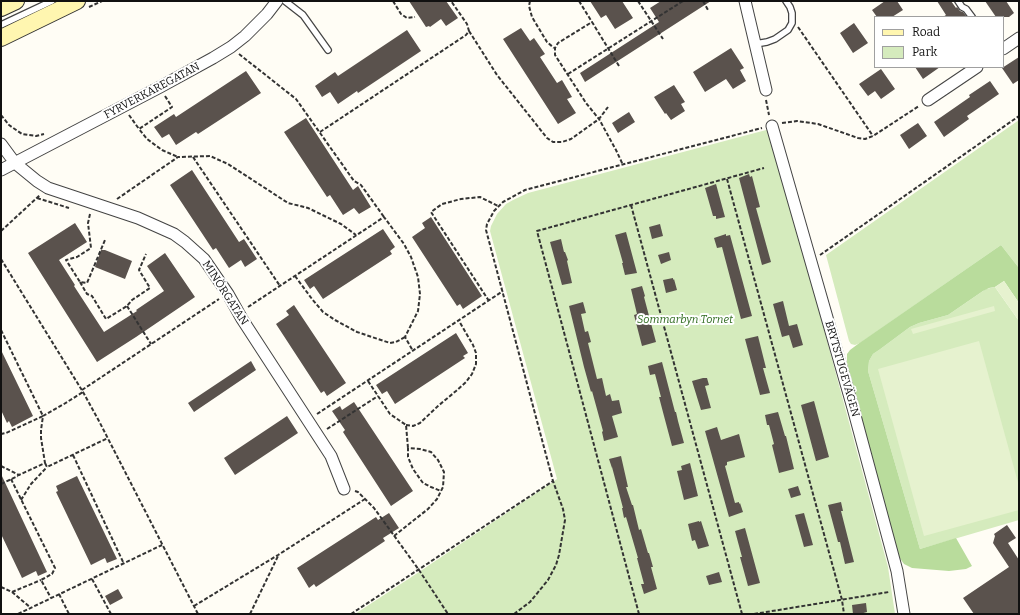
<!DOCTYPE html>
<meta charset="utf-8">
<style>
body{margin:0}
#map{position:relative;width:1020px;height:615px;overflow:hidden;background:#fffdf5;font-family:Bitter,serif}
canvas{display:block}
.frame{position:absolute;inset:0;border:2px solid #111;pointer-events:none}
.legend{position:absolute;left:874px;top:16px;width:130px;height:52px;box-sizing:border-box;background:#fff;border:1px solid #a0a0a0;margin:0;padding:5px 7px;list-style:none;font-size:12px;color:#111}
.legend li{display:flex;align-items:center;gap:8px;height:20px}
.legend b{width:20px;border:1px solid #a0a0a0}
</style>
<div id="map">
<canvas width="1020" height="615"></canvas>
<div class="frame"></div>
<ul class="legend">
<li><b style="height:5px;background:#fff6b0"></b>Road</li>
<li><b style="height:11px;background:#d5ebbd"></b>Park</li>
</ul>
</div>
<script>
const ctx = document.querySelector('canvas').getContext('2d');
ctx.lineJoin = 'round';
function paint(path, color) { ctx.fillStyle = color; ctx.fill(path, 'evenodd'); }
const poly = rows => new Path2D(rows.map(r => 'M' + r).join(''));
function stroke(path, color, width, dash) { ctx.strokeStyle = color; ctx.lineWidth = width; ctx.lineCap = dash ? 'butt' : 'round'; ctx.setLineDash(dash || []); ctx.stroke(path); }
function write(font, color, halo, rows, align = 'center') {
  ctx.font = font + ' Bitter,serif'; ctx.lineWidth = 4; ctx.setLineDash([]); ctx.textBaseline = 'middle'; ctx.strokeStyle = halo; ctx.fillStyle = color; for (const [text, x, y, turn = 0] of rows) {
    ctx.save(); ctx.translate(x, y); ctx.rotate((+turn || 0) * Math.PI / 180); ctx.textAlign = isNaN(turn) ? turn : align; if (halo) ctx.strokeText(text, 0, 0); ctx.fillText(text, 0, 0); ctx.restore();
  }
}
paint(poly([
 [1019,120,1019,268,1001,245,860,343,855,345,851,344,849,341,826,255],
 [770,129,888,567,895,614,355,614,416,574,557,479,490,231,491,226,497,214,506,204,513,200,528,193],
 [995,287,1019,321,1019,520,920,549,868,371,869,361,873,354,879,350,910,327,919,323,948,315,986,289]
]), '#d5ebbd');
paint(poly([
 [1001,245,1019,268,1019,303,1004,281,995,287,989,288,983,291,948,315,919,323,910,327,879,350,873,354,869,361,868,371,920,549,956,538,972,566,966,569,949,571,912,568,904,564,899,557,849,372,847,363,847,354,850,350,858,344]
]), '#b9dc9c');
paint(poly([
 [1004,281,1019,303,1019,321,995,287],
 [994,306,995,311,913,334,911,329],
 [979,341,1019,486,1019,510,924,536,878,369]
]), '#e6f2cf');
paint(poly([
 [409,1,446,1,458,18,446,26,441,19,430,27,429,26,426,27],
 [590,1,622,1,633,18,615,29,606,15,601,18],
 [661,1,711,1,585,82,580,73,659,22,650,8],
 [885,1,897,1,903,10,892,17,877,17,872,10],
 [937,1,951,1,956,8,957,7,960,11,963,12,967,17,943,17,946,15],
 [985,1,1006,1,1014,13,1009,17,996,17],
 [854,23,868,43,853,53,840,33],
 [521,28,530,41,534,38,545,54,540,57,557,83,562,80,572,97,567,99,576,113,558,124,503,39],
 [407,30,421,51,358,93,357,91,338,104,330,92,322,97,315,86,335,72,338,76],
 [731,48,744,68,740,70,746,81,733,89,726,79,705,92,693,72],
 [1019,57,1019,80,1013,84,1002,68],
 [915,67,940,67,923,79],
 [881,69,895,89,881,99,875,91,868,96,859,84],
 [246,71,261,93,198,134,196,132,176,145,169,134,162,138,154,127,174,114,176,117],
 [990,81,999,94,967,116,969,119,944,137,934,122,970,97,969,95],
 [674,85,685,102,681,104,685,111,671,120,666,113,665,114,654,97],
 [629,112,635,122,618,133,612,123],
 [306,118,353,190,358,186,371,207,359,214,354,208,343,215,330,195,327,197,284,132],
 [918,123,927,136,909,149,900,135],
 [192,170,239,242,244,239,257,259,245,267,241,260,229,268,216,248,213,250,170,185],
 [749,174,750,177,752,176,760,207,756,208,771,262,762,265,739,178],
 [716,184,725,217,716,219,716,216,713,216,705,188],
 [431,217,482,296,463,309,460,304,457,306,412,237,425,228,422,223],
 [75,223,87,242,59,260,75,285,74,286,104,332,137,311,136,310,164,291,147,266,165,253,195,297,136,337,97,362,28,253],
 [660,224,663,236,652,239,649,227],
 [383,229,395,247,390,251,392,254,323,299,314,286,310,289,304,280],
 [626,232,637,273,625,275,622,263,623,263,615,235],
 [726,234,726,236,730,235,752,316,741,319,722,247,717,248,714,238],
 [561,239,564,252,565,252,568,260,567,261,572,283,562,285,550,242],
 [101,250,105,250,132,261,125,279,95,267],
 [669,252,671,260,661,264,658,255],
 [673,278,673,280,674,279,677,290,666,293,663,280],
 [642,286,645,296,644,297,656,342,642,346,634,315,637,314,631,289],
 [783,301,789,326,797,324,803,345,793,348,789,335,782,337,773,304],
 [583,302,586,313,581,314,585,332,588,331,591,342,588,343,597,379,602,378,606,396,610,394,612,401,619,400,622,413,612,416,618,437,604,441,602,432,603,431,592,391,591,392,584,367,569,306],
 [294,305,346,383,327,396,324,391,321,393,276,324,289,315,286,311],
 [456,333,468,353,463,356,465,358,395,404,387,391,382,394,376,385],
 [758,336,766,368,763,368,770,393,760,395,745,339],
 [1,350,33,416,12,427,9,421,7,423,1,410],
 [251,361,256,370,194,412,188,403],
 [662,362,675,412,676,412,678,421,684,443,672,446,664,416,659,397,661,397,655,374,650,375,648,366],
 [703,378,707,378,709,385,705,386,711,408,701,410,692,381],
 [814,401,829,457,816,461,801,405],
 [354,402,413,491,391,506,343,432,345,430,332,411,340,406,342,410],
 [778,412,785,436,786,436,794,469,779,473,772,445,774,444,769,425,767,425,765,415],
 [287,416,298,433,235,475,224,458],
 [717,427,721,440,739,434,745,457,727,462,727,465,725,466,735,503,739,502,739,504,740,503,743,512,729,517,705,431],
 [621,456,628,487,626,487,632,505,633,505,639,530,641,529,648,553,649,553,653,567,651,567,657,589,644,594,641,584,644,584,637,558,638,558,626,517,624,518,622,508,623,508,612,467,612,468,609,459],
 [690,463,698,496,684,500,677,471,682,470,681,466],
 [1,474,47,572,38,576,36,571,22,578,1,534],
 [77,476,117,559,107,563,105,558,91,565,56,492,58,491,56,486],
 [798,486,801,495,791,498,788,489],
 [841,502,843,511,841,511,854,562,845,564,840,542,838,542,828,505],
 [389,513,399,528,383,538,385,541,316,587,314,584,309,588,297,568,376,517,378,520],
 [804,513,813,545,804,547,795,515],
 [699,521,699,522,701,521,709,546,698,549,695,540,692,541,688,524],
 [1007,525,1016,538,1008,543,1019,560,1019,614,974,614,963,598,1009,567,993,543,995,536,994,534],
 [745,528,760,583,748,586,740,557,742,557,735,531],
 [719,572,722,582,709,585,706,576],
 [118,589,123,598,110,605,105,596],
 [866,603,867,612,860,614,853,614,852,605]
]), '#5a524d');
const service = poly([
 [285,1,303,15,328,50],
 [958,1,962,7,966,9,972,17],
 [1,25,52,1],
 [755,44,767,42,775,39,788,30,792,23,792,13,790,7,786,1]
]);
const minor = poly([
 [745,1,766,90],
 [1003,49,1019,38],
 [928,100,977,67],
 [772,126,853,408,897,571,904,614],
 [1,144,15,163,37,181,48,188,138,218,174,234,185,242,204,259,228,294,242,319,331,456,344,489],
 [1,170,160,87,213,58,231,47,245,36,267,14,277,1]
]);
const secondary = poly([
 [1,8,16,1],
 [1,38,77,1]
]);
stroke(service, '#444', 8);
stroke(minor, '#444', 13);
stroke(secondary, '#333', 18);
stroke(poly([
 [379,1,380,1],
 [393,1,401,14,407,18,415,17],
 [530,1,529,6,532,17,547,42,554,48],
 [579,1,592,22],
 [638,1,663,39],
 [703,1,708,10],
 [89,7,102,1],
 [798,27,873,136],
 [469,31,497,75,547,138,553,142,562,142,571,139,599,119,608,107],
 [239,54,296,99,354,181,361,185,384,217],
 [619,66,592,22,558,43,555,48,555,55,586,103,599,119,616,150,623,165],
 [568,74,683,1],
 [165,96,172,107,139,129,147,139,162,150,178,157],
 [766,100,769,115],
 [1,115,9,125,22,134,36,136,44,134],
 [129,115,139,129],
 [782,123,797,121,818,124,858,138,865,139,873,136,919,106],
 [320,132,466,35,469,31,467,24,451,1],
 [193,157,280,286],
 [727,179,842,600,844,614],
 [37,198,69,208],
 [117,199,178,157,210,156,228,164,288,203,308,208,341,224,356,235],
 [631,205,742,614],
 [90,214,88,223,91,248,77,257,66,260,80,282,87,283,105,240],
 [1,231,40,195],
 [820,255,1019,116],
 [1,259,83,392,100,423,198,614],
 [295,276,312,299,323,312,335,320,357,332,390,343,396,342,405,337],
 [80,282,87,294,92,296,106,319,127,306,132,300,150,288,139,270,146,254],
 [489,301,431,212,442,204,461,199,480,197,498,206],
 [127,306,151,344],
 [248,307,384,217,404,244,411,257,418,277,420,294,418,311,405,337,413,351],
 [1,330,43,416,6,433,1,434],
 [368,381,390,414,406,425,408,448],
 [82,390,219,299],
 [317,414,503,291],
 [406,425,413,426,420,423,438,406,456,391,466,382,472,374,476,364,476,353,473,345,459,321],
 [327,429,378,396],
 [73,455,124,564],
 [45,463,47,467,108,438],
 [1,466,19,475,45,463,41,438,41,430,43,416,64,404,83,392],
 [11,479,55,568,52,574,41,580,51,598],
 [1,484,18,476],
 [355,491,358,492,374,508,419,570,448,614],
 [21,500,31,484,47,467],
 [394,536,428,509,437,499,443,487,444,472,438,460,431,452,420,449,408,448,408,457,413,469,423,483,431,487,441,491],
 [92,579,111,614],
 [1,587,12,592,31,608],
 [12,592,41,580],
 [59,594,69,614],
 [194,606,278,555,365,499],
 [18,614,162,545],
 [250,614,278,556],
 [351,614,553,481,486,230,487,224,494,211,503,202,525,190,762,128],
 [514,614,530,602,548,580,556,565,559,555,565,520,563,509,553,481],
 [639,614,537,231,631,205,764,168],
 [754,614,889,592]
]), '#333', 2, [4, 2]);
stroke(service, '#fff', 5.5);
stroke(minor, '#fff', 11);
stroke(secondary, '#fff6b0', 16);
write('11px', '#111', '#fff', [
 ["FYRVERKAREGATAN",152,91,-28],
 ["MINÖRGATAN",225,293,57],
 ["BRYTSTUGEVÄGEN",842,369,74]
]);
write('italic 11px', '#2f6b1f', '#fff', [
 ["Sommarbyn Tornet",685,320]
]);
</script>
